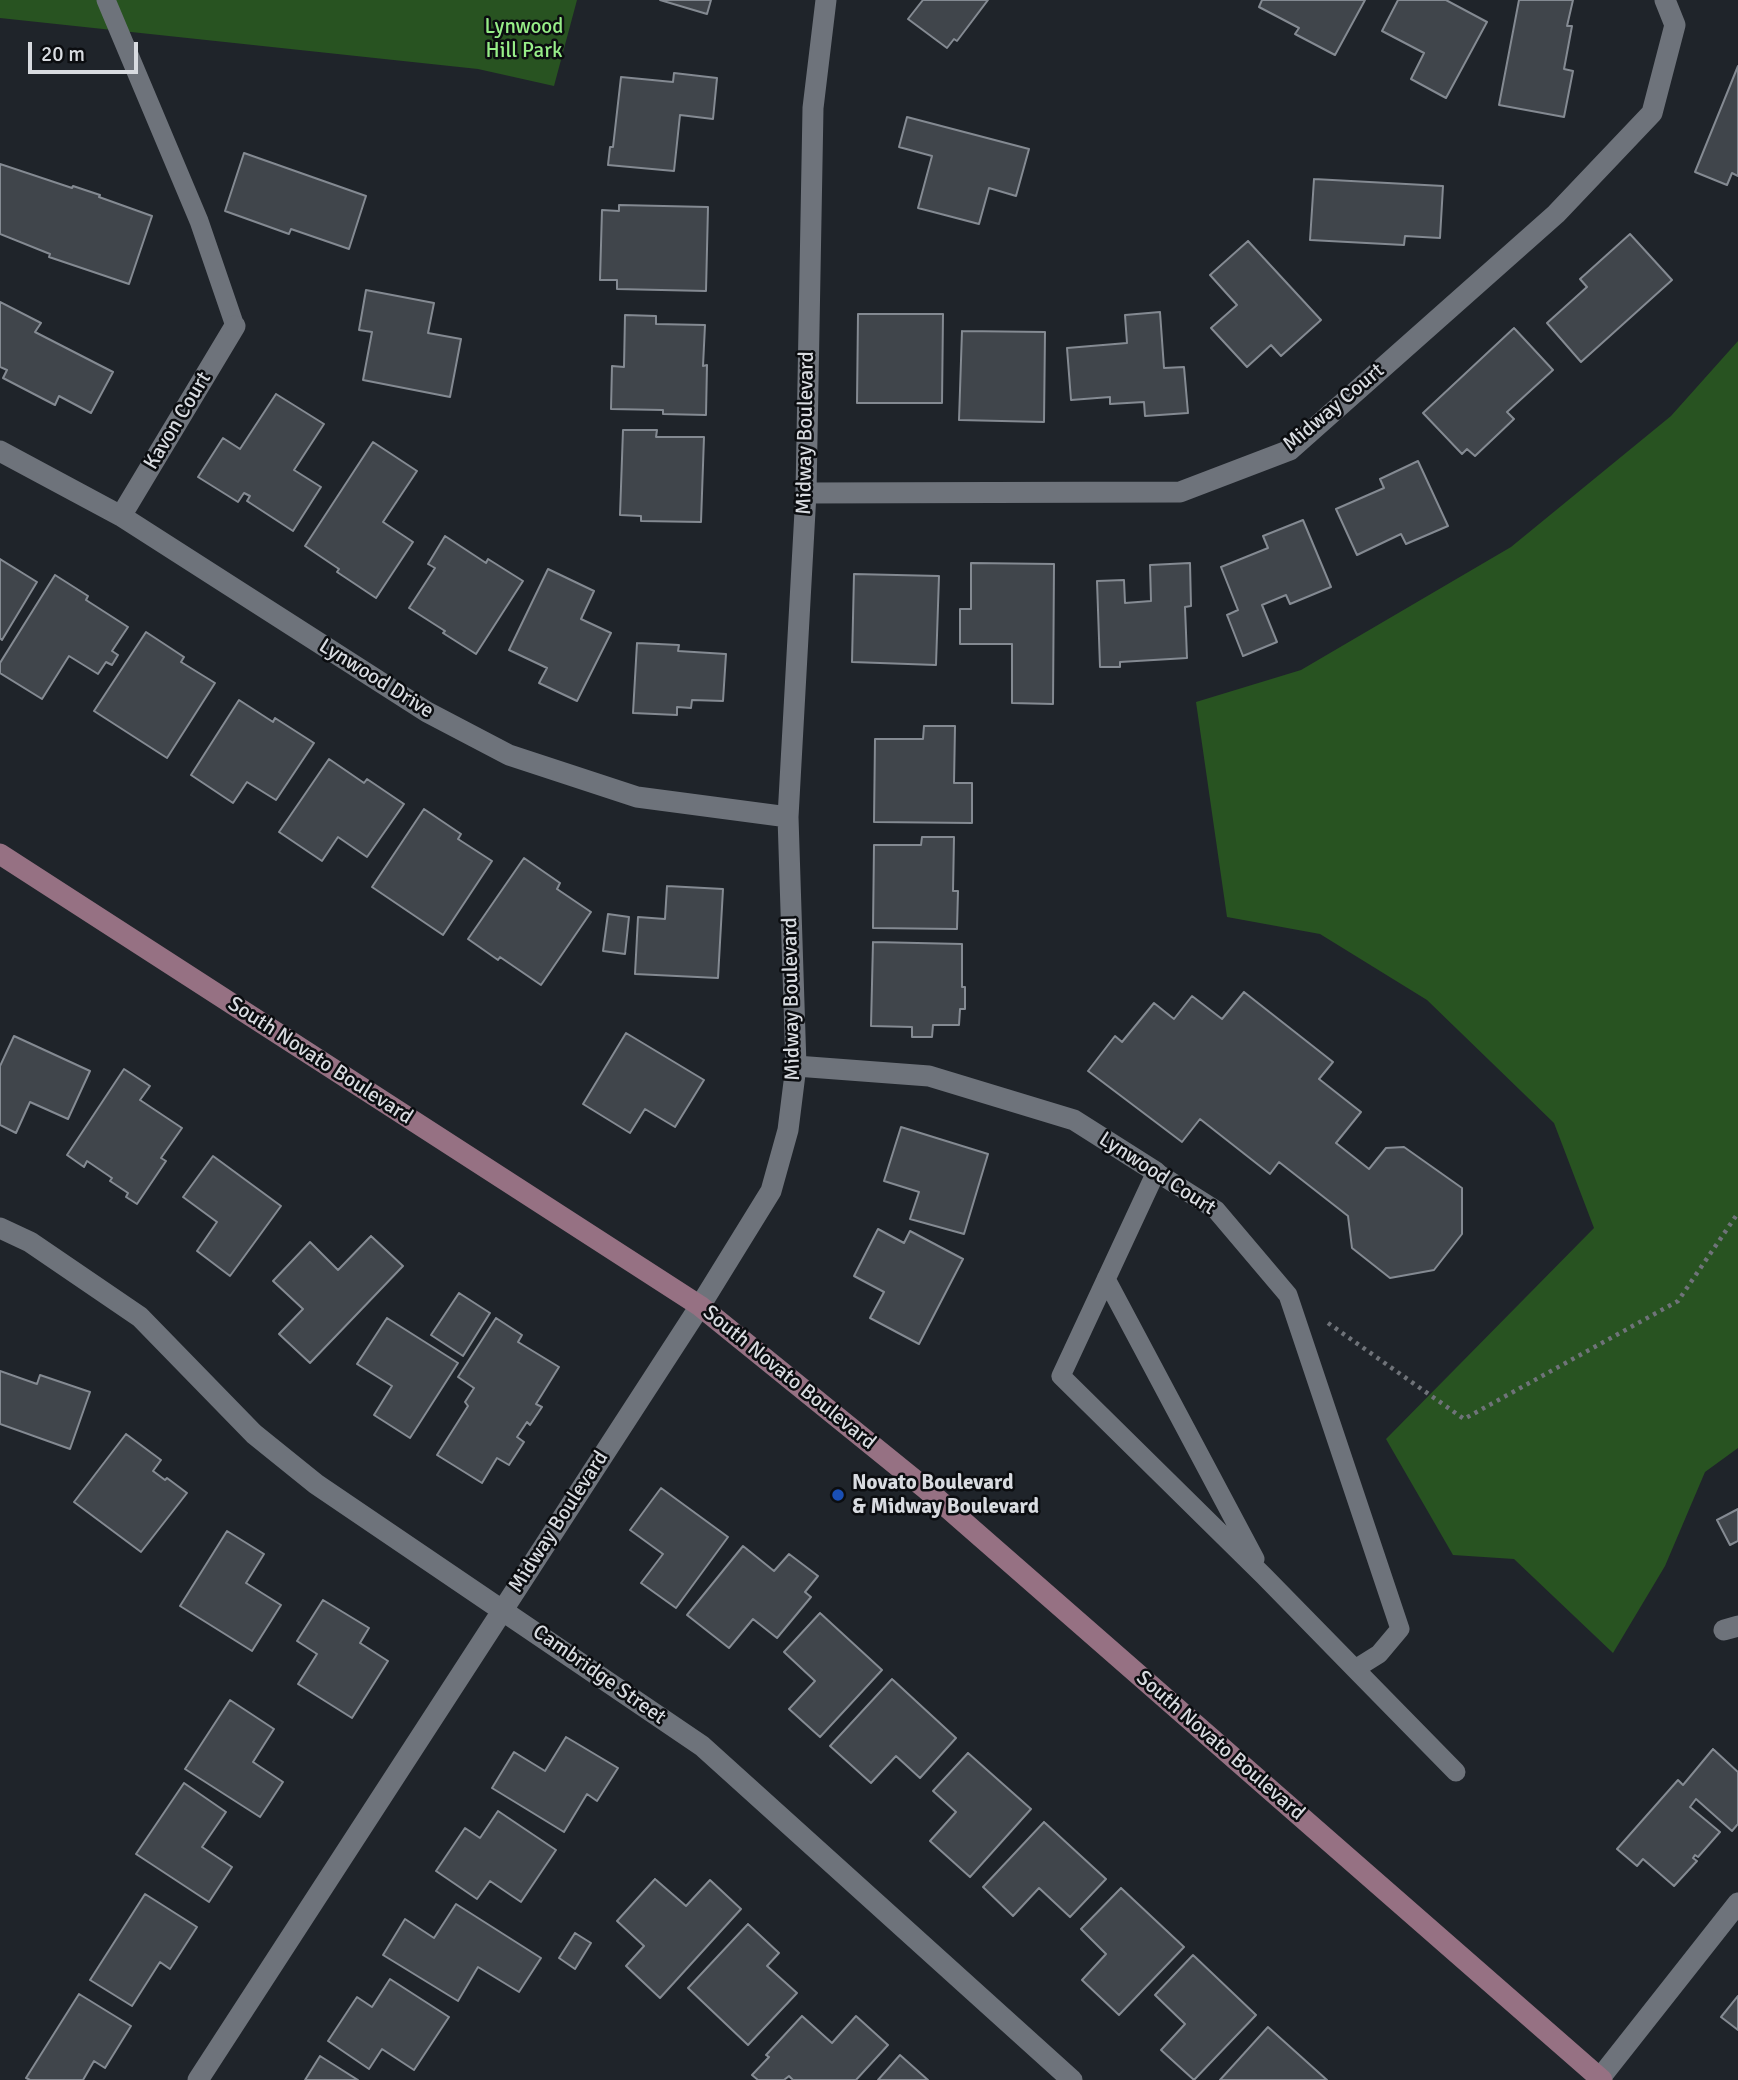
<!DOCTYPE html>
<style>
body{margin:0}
#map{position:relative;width:1738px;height:2080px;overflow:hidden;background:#1f242a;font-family:Signika,sans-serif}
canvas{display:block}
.scale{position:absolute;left:28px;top:42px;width:110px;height:32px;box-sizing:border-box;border:4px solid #d8dbe0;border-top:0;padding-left:9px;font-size:21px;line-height:24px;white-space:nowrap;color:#d8dbe0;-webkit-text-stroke:5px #0b0d10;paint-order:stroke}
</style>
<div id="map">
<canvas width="1738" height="2080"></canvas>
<div class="scale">20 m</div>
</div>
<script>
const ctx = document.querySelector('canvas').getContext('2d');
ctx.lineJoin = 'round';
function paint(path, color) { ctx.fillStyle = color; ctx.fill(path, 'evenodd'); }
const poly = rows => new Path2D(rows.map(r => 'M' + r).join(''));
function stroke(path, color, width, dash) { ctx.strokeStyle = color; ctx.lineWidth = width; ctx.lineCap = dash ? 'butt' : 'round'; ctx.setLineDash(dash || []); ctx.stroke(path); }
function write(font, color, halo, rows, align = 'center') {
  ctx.font = font + ' Signika,sans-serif'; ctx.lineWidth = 5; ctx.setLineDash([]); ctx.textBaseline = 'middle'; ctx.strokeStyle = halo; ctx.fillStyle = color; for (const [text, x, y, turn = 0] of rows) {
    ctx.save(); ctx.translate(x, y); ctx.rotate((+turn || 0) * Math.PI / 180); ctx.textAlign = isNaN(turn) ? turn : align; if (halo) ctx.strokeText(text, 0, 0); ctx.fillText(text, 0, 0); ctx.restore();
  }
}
paint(poly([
 [0,0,577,0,554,86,478,69,0,18],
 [1738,341,1738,1448,1705,1472,1665,1566,1613,1653,1514,1559,1453,1555,1386,1439,1594,1228,1554,1123,1427,1000,1320,934,1227,917,1196,702,1301,670,1511,547,1671,416]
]), '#285321');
const building = poly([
 [660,0,711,0,707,14,660,0],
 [923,0,988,0,957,41,954,39,947,48,908,19,923,0],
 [1262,0,1365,0,1335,55,1295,34,1299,28,1259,7,1262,0],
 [1398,0,1446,0,1487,22,1446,98,1411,79,1424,53,1382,31,1398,0],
 [1519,0,1573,0,1567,26,1572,26,1564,69,1573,71,1564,117,1499,105,1519,0],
 [1738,66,1738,176,1732,173,1727,185,1695,172,1738,66],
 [674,73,717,78,713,119,680,115,674,171,608,165,610,147,613,147,621,77,673,82,674,73],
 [907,117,1029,149,1016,196,989,188,979,224,918,208,932,156,899,147,907,117],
 [244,153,366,196,349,249,291,229,289,234,225,211,244,153],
 [0,164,72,188,73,186,100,195,99,197,152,216,129,284,49,257,50,254,0,234,0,164],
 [1314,179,1443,186,1440,238,1405,236,1404,245,1310,240,1314,179],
 [619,205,708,207,706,291,617,289,617,280,600,280,602,210,619,211,619,205],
 [1630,234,1672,280,1581,362,1547,323,1587,287,1580,279,1630,234],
 [1248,241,1321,320,1281,356,1271,345,1247,367,1211,328,1237,305,1210,275,1248,241],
 [366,290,434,303,428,333,461,339,450,397,363,380,372,332,359,330,366,290],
 [0,302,41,323,35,332,113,372,91,413,59,396,55,405,3,378,7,370,0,367,0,302],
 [1160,312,1164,368,1184,367,1188,413,1145,416,1144,402,1110,404,1110,397,1071,400,1067,348,1127,343,1125,315,1160,312],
 [858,314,943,314,942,403,857,403,858,314],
 [625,315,656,316,656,324,705,325,703,366,707,365,706,415,663,414,663,410,611,409,612,366,624,367,625,315],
 [1514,328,1553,370,1507,412,1514,419,1475,456,1467,449,1462,454,1423,413,1514,328],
 [962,331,1045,332,1044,422,959,420,962,331],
 [276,394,324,424,294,470,321,487,293,531,247,501,250,496,244,493,238,502,198,477,223,438,240,449,276,394],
 [623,430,657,430,656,437,704,437,701,522,641,521,641,516,620,515,623,430],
 [373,442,417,471,383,522,413,542,376,598,337,572,339,569,305,546,373,442],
 [1418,461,1448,526,1406,544,1401,534,1357,555,1336,509,1384,488,1380,479,1418,461],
 [1303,520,1331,587,1290,604,1286,595,1262,605,1277,642,1243,656,1227,615,1238,610,1221,567,1268,548,1263,536,1303,520],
 [445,536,486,563,488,559,523,581,476,654,443,633,445,631,409,608,435,568,428,564,445,536],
 [0,559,37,582,2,640,0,638,0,559],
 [971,563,1054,564,1053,704,1012,703,1012,644,960,644,960,609,971,609,971,563],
 [1190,563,1191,606,1185,607,1187,658,1120,662,1120,667,1100,667,1097,581,1124,580,1125,603,1151,601,1150,565,1190,563],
 [548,569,594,591,581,619,611,633,577,701,539,683,547,668,509,650,548,569],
 [854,574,939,576,936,665,852,662,854,574],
 [55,575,88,596,86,600,128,627,112,651,118,655,112,665,106,662,98,674,69,656,42,699,0,673,0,663,55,575],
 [146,632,184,657,181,662,215,683,167,758,94,711,146,632],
 [637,643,679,645,678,651,726,654,723,701,692,700,691,708,677,707,677,715,633,713,637,643],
 [239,700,273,722,275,718,314,743,276,800,247,782,233,803,191,775,239,700],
 [924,726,955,726,954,783,972,783,972,823,874,822,875,739,923,739,924,726],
 [329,759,364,783,367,779,404,804,367,857,338,837,322,861,279,832,329,759],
 [424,809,461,834,458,839,492,861,443,935,372,887,424,809],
 [922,837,954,837,953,891,958,891,957,929,873,928,874,845,921,845,922,837],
 [524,858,560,883,557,889,591,912,541,985,500,957,498,960,468,939,524,858],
 [667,886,723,889,718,978,635,974,638,917,665,919,667,886],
 [608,914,629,917,625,954,603,951,608,914],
 [873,942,962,944,962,987,965,987,965,1009,960,1009,959,1025,933,1025,932,1037,912,1037,912,1027,871,1026,873,942],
 [1244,992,1333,1062,1319,1079,1361,1112,1336,1143,1369,1169,1386,1148,1404,1147,1462,1188,1462,1234,1434,1270,1390,1278,1352,1248,1348,1216,1279,1162,1270,1174,1200,1119,1182,1142,1088,1071,1115,1036,1122,1042,1154,1003,1174,1019,1192,996,1222,1019,1244,992],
 [626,1033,704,1080,675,1127,645,1109,630,1133,583,1104,626,1033],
 [14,1036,90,1071,68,1119,30,1102,16,1133,0,1125,0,1066,14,1036],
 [124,1069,150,1086,140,1100,182,1128,161,1158,166,1161,137,1204,126,1197,128,1193,110,1181,112,1178,87,1161,84,1167,67,1155,124,1069],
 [901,1127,988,1154,964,1234,910,1219,919,1192,884,1181,901,1127],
 [213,1156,281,1206,230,1276,197,1251,217,1222,183,1197,213,1156],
 [878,1229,904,1243,910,1231,963,1259,919,1344,870,1318,884,1292,854,1276,878,1229],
 [371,1236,403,1266,310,1363,279,1334,303,1309,273,1281,310,1242,338,1270,371,1236],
 [459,1293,490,1313,463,1356,431,1335,459,1293],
 [387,1318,458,1363,410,1438,374,1415,392,1386,357,1364,387,1318],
 [496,1318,522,1335,518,1342,559,1367,536,1404,542,1407,530,1425,527,1422,517,1437,524,1442,509,1465,497,1458,482,1483,437,1455,468,1406,465,1402,474,1388,458,1377,496,1318],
 [0,1371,37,1384,40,1375,90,1392,70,1449,0,1424,0,1371],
 [126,1434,161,1460,153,1471,165,1480,167,1478,187,1493,141,1552,74,1502,126,1434],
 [661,1488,728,1537,676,1608,641,1583,663,1554,630,1530,661,1488],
 [1738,1509,1738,1541,1730,1545,1717,1520,1738,1509],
 [227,1531,264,1554,246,1583,281,1605,252,1651,180,1606,227,1531],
 [743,1546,774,1571,789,1554,818,1576,805,1592,811,1597,777,1638,753,1619,729,1648,687,1615,743,1546],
 [323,1600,369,1628,360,1643,388,1661,352,1718,298,1684,317,1654,297,1641,323,1600],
 [820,1613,882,1670,820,1737,789,1709,815,1681,784,1652,820,1613],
 [892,1679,956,1738,920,1778,896,1756,871,1783,830,1746,892,1679],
 [230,1700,274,1729,253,1762,283,1782,260,1817,185,1769,230,1700],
 [566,1737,618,1768,597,1801,587,1794,564,1832,492,1788,514,1752,545,1771,566,1737],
 [1713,1749,1738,1772,1738,1824,1732,1831,1696,1799,1690,1807,1720,1832,1698,1857,1695,1855,1693,1858,1697,1861,1674,1886,1643,1859,1637,1866,1617,1849,1678,1780,1683,1785,1713,1749],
 [968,1753,1031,1809,970,1877,930,1841,956,1812,933,1791,968,1753],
 [184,1783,226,1812,202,1847,232,1867,209,1902,136,1854,184,1783],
 [498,1811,556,1850,521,1902,490,1881,477,1899,436,1871,465,1828,480,1838,498,1811],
 [1044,1822,1106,1879,1070,1917,1039,1888,1013,1916,983,1887,1044,1822],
 [655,1879,686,1906,710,1880,741,1909,660,1998,626,1966,644,1946,617,1921,655,1879],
 [1121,1888,1184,1947,1119,2015,1082,1980,1106,1954,1081,1929,1121,1888],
 [145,1894,197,1927,170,1969,160,1962,132,2006,90,1980,145,1894],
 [456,1904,541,1958,519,1992,478,1967,458,2001,383,1955,405,1919,434,1938,456,1904],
 [748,1924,779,1953,767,1966,797,1993,748,2045,688,1988,748,1924],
 [575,1933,591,1943,575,1969,559,1958,575,1933],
 [1193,1955,1256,2015,1194,2080,1161,2050,1185,2024,1155,1995,1193,1955],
 [390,1979,449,2017,414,2070,382,2049,369,2069,328,2041,357,1997,372,2007,390,1979],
 [79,1994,131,2026,105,2068,94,2061,83,2080,30,2080,26,2078,79,1994],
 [1738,1996,1738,2030,1721,2017,1738,1996],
 [802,2016,832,2043,856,2016,888,2045,856,2080,793,2080,789,2076,784,2080,758,2080,752,2075,769,2057,766,2055,802,2016],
 [1268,2027,1327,2080,1220,2080,1268,2027],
 [900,2055,928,2080,878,2080,900,2055],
 [320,2056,358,2080,305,2080,320,2056]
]);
paint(building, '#40454b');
stroke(building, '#848a92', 2);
stroke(poly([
 [1328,1323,1464,1419,1678,1301,1738,1213]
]), '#6f7379', 4.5, [3.5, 5]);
stroke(poly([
 [106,0,199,221,235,326],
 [1106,1279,1255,1559],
 [1355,1669,1379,1654,1400,1629,1288,1295,1216,1210,1156,1172,1061,1376,1264,1576,1355,1669,1456,1772]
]), '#6e737b', 19);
stroke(poly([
 [0,451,121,516,427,712,509,755,637,797,788,817],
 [806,493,1180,492,1290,450,1556,214,1652,113,1675,25,1665,0],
 [121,516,235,326],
 [796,1066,929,1076,1074,1120,1156,1172],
 [0,1228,30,1242,140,1317,254,1434,316,1484,702,1746,1072,2080],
 [1724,1630,1738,1626],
 [1600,2078,1738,1903],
 [198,2080,700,1306,771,1191,788,1130,796,1066,788,817,806,493,813,108,826,0]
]), '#6e737b', 21);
stroke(poly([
 [0,854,700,1306,926,1489,1602,2080]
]), '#967183', 21);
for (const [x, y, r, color] of [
 [838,1495,7,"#1a4fb4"]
]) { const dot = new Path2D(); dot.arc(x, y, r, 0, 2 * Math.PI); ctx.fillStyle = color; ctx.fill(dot); stroke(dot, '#0b0d10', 2.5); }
write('21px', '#97ee88', '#0b0d10', [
 ["Lynwood",524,27],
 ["Hill Park",524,51]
]);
write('21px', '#d8dbe0', '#0b0d10', [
 ["Midway Court",1334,408,-40],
 ["Kavon Court",178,421,-59],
 ["Midway Boulevard",806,433,-89],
 ["Lynwood Drive",376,679,32],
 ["Midway Boulevard",792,999,-91],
 ["South Novato Boulevard",320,1061,33],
 ["Lynwood Court",1157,1174,33],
 ["South Novato Boulevard",789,1378,39],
 ["Midway Boulevard",559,1522,-57],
 ["Cambridge Street",599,1675,35],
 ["South Novato Boulevard",1220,1746,41]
]);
write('bold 21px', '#d8dbe0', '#0b0d10', [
 ["Novato Boulevard",852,1483],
 ["& Midway Boulevard",852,1507]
], 'left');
</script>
